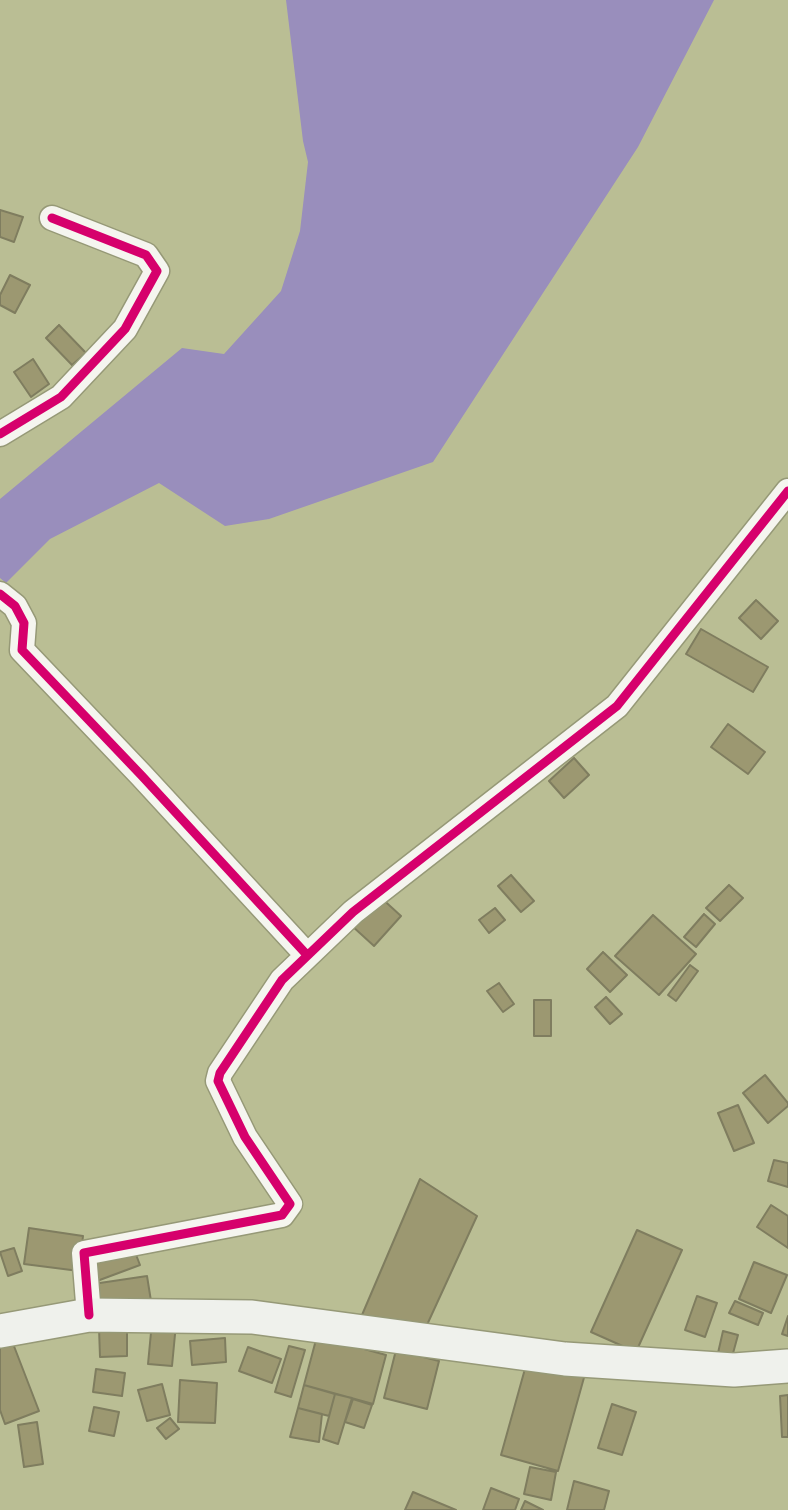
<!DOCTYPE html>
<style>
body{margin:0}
canvas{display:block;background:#babe94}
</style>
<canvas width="788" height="1510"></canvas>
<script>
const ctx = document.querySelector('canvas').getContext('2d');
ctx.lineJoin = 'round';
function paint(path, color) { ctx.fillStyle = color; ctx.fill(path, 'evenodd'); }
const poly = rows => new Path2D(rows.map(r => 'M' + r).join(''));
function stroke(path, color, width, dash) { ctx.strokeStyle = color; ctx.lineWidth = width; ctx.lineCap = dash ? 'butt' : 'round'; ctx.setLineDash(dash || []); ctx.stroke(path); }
paint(poly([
 [286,0,714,0,638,147,433,462,269,519,225,526,159,483,50,539,6,583,0,578,0,499,182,348,224,354,281,291,300,231,308,162,303,141]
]), '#998ebc');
const building = poly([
 [0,210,23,217,14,242,0,237,0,210],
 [10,275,30,285,15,313,0,305,0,295,10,275],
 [59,325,86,353,72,365,46,338,59,325],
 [33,359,49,384,31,397,14,372,33,359],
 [756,600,778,621,761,639,739,618,756,600],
 [701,629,768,667,753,692,686,654,701,629],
 [728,724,765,752,748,774,711,747,728,724],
 [574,758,589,775,564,798,549,781,574,758],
 [511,875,534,901,521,912,498,886,511,875],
 [729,885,743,898,720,921,706,908,729,885],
 [378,895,401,916,374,946,351,925,378,895],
 [495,908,505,920,489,933,479,920,495,908],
 [704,914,715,924,696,947,684,937,704,914],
 [653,915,696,954,659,995,615,956,653,915],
 [603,952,627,975,610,992,587,969,603,952],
 [690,965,698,971,676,1001,668,995,690,965],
 [499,983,514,1004,503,1012,487,991,499,983],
 [606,997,622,1014,610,1024,595,1007,606,997],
 [534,1000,551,1000,551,1036,534,1036,534,1000],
 [765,1075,788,1103,788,1106,768,1123,743,1093,765,1075],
 [738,1105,754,1143,734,1151,718,1113,738,1105],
 [774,1160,788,1163,788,1187,768,1181,774,1160],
 [420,1179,477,1216,426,1327,362,1315,420,1179],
 [771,1205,788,1216,788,1248,757,1227,771,1205],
 [29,1228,83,1236,79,1271,24,1264,29,1228],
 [637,1230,682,1250,636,1352,591,1332,637,1230],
 [133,1247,140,1265,97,1281,90,1263,133,1247],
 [14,1248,22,1271,8,1276,0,1252,14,1248],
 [754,1262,787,1275,771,1313,739,1299,754,1262],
 [147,1276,151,1301,97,1309,93,1284,147,1276],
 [697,1296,717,1303,705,1337,685,1330,697,1296],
 [735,1301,763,1313,758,1325,729,1313,735,1301],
 [788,1316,788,1336,782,1334,788,1316],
 [152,1322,176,1324,172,1366,148,1364,152,1322],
 [127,1327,127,1356,100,1357,99,1328,127,1327],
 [723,1331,738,1335,732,1357,718,1353,723,1331],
 [317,1336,386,1355,373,1404,304,1385,317,1336],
 [225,1338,226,1362,192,1365,190,1341,225,1338],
 [12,1341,39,1411,5,1424,0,1410,0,1346,12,1341],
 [289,1346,305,1350,291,1397,275,1392,289,1346],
 [248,1347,281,1359,272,1383,239,1371,248,1347],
 [396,1350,439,1361,427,1409,384,1398,396,1350],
 [528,1358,585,1374,558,1471,501,1455,528,1358],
 [96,1369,125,1373,122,1396,93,1392,96,1369],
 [180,1380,217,1383,215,1423,178,1422,180,1380],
 [162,1384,170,1415,147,1421,138,1390,162,1384],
 [304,1385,335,1394,329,1416,298,1408,304,1385],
 [335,1394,352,1398,338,1444,323,1439,335,1394],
 [788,1395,788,1437,782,1437,780,1396,788,1395],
 [353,1399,372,1405,364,1428,345,1422,353,1399],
 [612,1404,636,1412,622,1455,598,1448,612,1404],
 [94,1407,119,1412,114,1436,89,1431,94,1407],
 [298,1408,322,1414,319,1442,290,1437,298,1408],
 [170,1418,179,1429,166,1439,157,1428,170,1418],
 [37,1422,43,1464,24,1467,18,1425,37,1422],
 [530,1467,556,1472,551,1500,524,1494,530,1467],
 [574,1481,609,1491,604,1510,567,1510,574,1481],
 [491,1488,519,1499,515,1510,483,1510,491,1488],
 [413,1492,456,1510,405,1510,413,1492],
 [525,1501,543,1510,521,1510,525,1501]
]);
paint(building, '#9c9871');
stroke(building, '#7f7d5f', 2);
const minor = poly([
 [0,434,61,397,125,329,157,271,146,255,52,218],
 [0,594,15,606,24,623,22,650,142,776,307,955],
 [89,1315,84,1253,282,1215,290,1204,245,1137,218,1081,220,1073,282,980,353,912,617,706,788,491]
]);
const secondary = poly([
 [0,1331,89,1315,252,1317,565,1359,734,1370,788,1366]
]);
stroke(minor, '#969977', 27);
stroke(secondary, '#969977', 36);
stroke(minor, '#f5f5ef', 24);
stroke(secondary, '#eff1ec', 33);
stroke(poly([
 [0,434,61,397,125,329,157,271,146,255,52,218],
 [0,594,15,606,24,623,22,650,142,776,307,955],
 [89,1315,84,1253,282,1215,290,1204,245,1137,218,1081,220,1073,282,980,353,912,617,706,788,491]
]), '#d6006c', 9);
</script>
